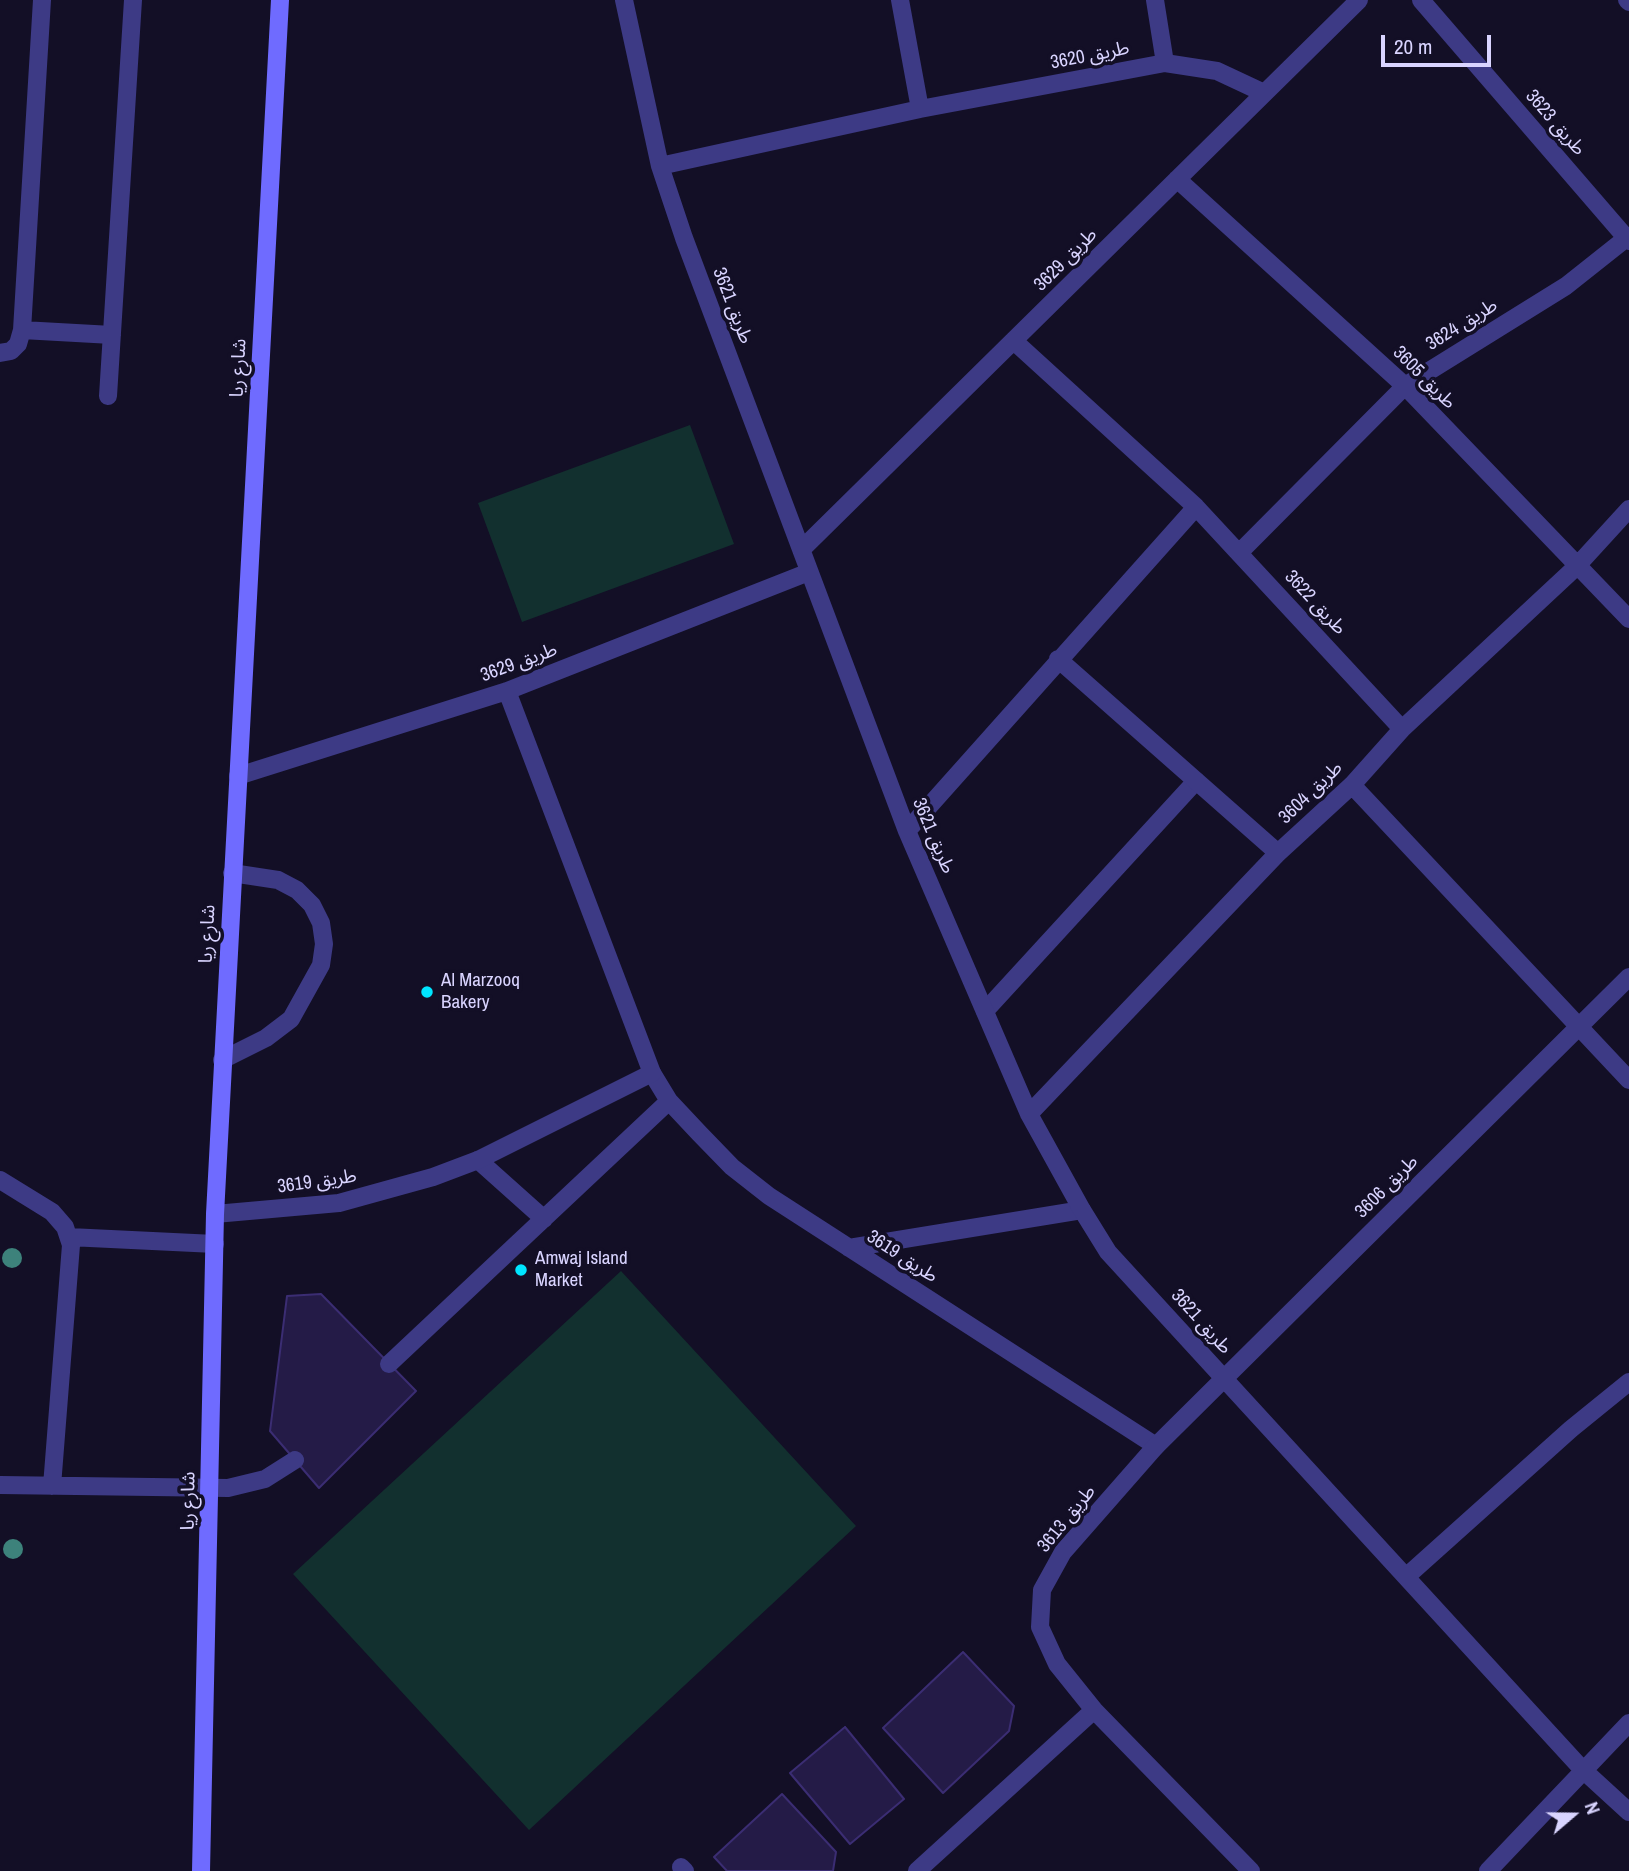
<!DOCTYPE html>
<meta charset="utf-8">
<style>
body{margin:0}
#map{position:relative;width:1629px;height:1871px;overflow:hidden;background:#130f26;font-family:"Archivo Narrow",sans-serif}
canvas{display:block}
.north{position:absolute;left:1538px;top:1780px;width:70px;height:70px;-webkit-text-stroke:5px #130f26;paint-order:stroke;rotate:70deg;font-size:19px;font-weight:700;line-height:28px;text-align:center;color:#d9d4ff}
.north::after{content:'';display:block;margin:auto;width:24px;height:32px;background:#d9d4ff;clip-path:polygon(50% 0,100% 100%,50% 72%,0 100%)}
.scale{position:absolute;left:1381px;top:35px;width:110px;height:32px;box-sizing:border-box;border:4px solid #d9d4ff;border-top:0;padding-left:9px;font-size:21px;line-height:24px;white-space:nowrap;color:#d9d4ff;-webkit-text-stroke:5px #130f26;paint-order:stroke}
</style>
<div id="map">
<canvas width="1629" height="1871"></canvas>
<div class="north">N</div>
<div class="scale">20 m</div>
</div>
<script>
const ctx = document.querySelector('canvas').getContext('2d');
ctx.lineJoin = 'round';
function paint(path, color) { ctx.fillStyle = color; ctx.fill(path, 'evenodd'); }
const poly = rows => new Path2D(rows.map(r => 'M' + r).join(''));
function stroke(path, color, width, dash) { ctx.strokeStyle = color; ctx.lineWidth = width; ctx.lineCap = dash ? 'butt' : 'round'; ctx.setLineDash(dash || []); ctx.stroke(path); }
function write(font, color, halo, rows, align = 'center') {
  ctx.font = font + ' "Archivo Narrow","Noto Sans Arabic",sans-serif'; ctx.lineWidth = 7; ctx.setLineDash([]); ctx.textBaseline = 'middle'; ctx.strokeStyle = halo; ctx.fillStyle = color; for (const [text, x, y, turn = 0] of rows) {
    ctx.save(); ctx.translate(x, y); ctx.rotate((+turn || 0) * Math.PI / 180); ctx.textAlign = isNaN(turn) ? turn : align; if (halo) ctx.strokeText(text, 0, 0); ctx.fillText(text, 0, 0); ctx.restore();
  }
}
paint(poly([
 [690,425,734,544,522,622,478,503],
 [621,1271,856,1526,529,1830,293,1574]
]), '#12302f');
const building = poly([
 [321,1294,416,1391,319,1488,270,1431,287,1296,321,1294],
 [963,1652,1014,1706,1009,1731,943,1793,883,1728,963,1652],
 [845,1727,904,1799,850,1844,790,1773,845,1727],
 [782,1794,836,1852,833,1871,727,1871,714,1857,782,1794]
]);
paint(building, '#241b47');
stroke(building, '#3b2d73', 2);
stroke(poly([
 [22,330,112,335],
 [0,353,11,351,18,344,22,330,42,0],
 [108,396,133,0],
 [985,1011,1196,781],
 [222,1060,266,1038,291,1019,321,965,324,944,321,923,312,905,297,890,278,880,232,873],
 [652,1073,669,1101,699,1133,732,1167,769,1196,1156,1446],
 [478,1160,544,1219],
 [0,1180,52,1212,65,1227,71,1245,52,1486],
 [69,1237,215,1244],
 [849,1248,1082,1210],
 [389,1364,669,1101],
 [0,1485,228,1488,265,1479,295,1460]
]), '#3d3a85', 18);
stroke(poly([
 [624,0,660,166,684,238,907,831,1029,1114,1082,1210,1108,1252,1582,1769,1629,1812],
 [900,0,920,109],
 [1155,0,1165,63],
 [1421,0,1629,241],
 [1627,0,1629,2],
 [660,166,920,109,1165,63,1217,71,1264,93],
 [1177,179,1405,386,1629,619],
 [1015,342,1196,507,1402,729],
 [803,548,1359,0],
 [1239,553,1405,386,1566,286,1629,236],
 [1058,659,1278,853],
 [238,776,507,691,809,572],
 [1352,785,1629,1080],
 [907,831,1196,507],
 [1029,1114,1278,853,1352,785,1402,729,1576,567,1629,509],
 [215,1214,339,1203,433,1177,478,1160,652,1073,507,691],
 [1407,1576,1571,1429,1629,1382],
 [681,1867,685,1871],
 [917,1871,1094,1710],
 [1251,1871,1094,1710,1057,1664,1040,1627,1042,1590,1063,1552,1156,1446,1629,977],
 [1488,1871,1629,1723]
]), '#3d3a85', 18);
stroke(poly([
 [201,1871,215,1214,280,0]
]), '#6f6bff', 18);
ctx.fillStyle = '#3d827b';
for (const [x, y] of [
 [12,1258],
 [13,1549]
]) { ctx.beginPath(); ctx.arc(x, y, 10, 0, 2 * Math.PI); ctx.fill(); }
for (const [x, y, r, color] of [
 [427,992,7,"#00e5ff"],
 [521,1270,7,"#00e5ff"]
]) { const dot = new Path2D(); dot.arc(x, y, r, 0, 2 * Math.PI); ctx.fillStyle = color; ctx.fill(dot); stroke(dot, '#130f26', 2.5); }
write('19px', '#d9d4ff', '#130f26', [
 ["طريق 3620",1090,56,-11],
 ["طريق 3623",1555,123,49],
 ["طريق 3629",1066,260,-45],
 ["طريق 3621",732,306,69],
 ["طريق 3624",1462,325,-32],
 ["شارع ريا",239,368,-87],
 ["طريق 3605",1424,378,45],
 ["طريق 3622",1315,603,47],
 ["طريق 3629",519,663,-20],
 ["طريق 3604",1311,793,-44],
 ["طريق 3621",933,836,67],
 ["شارع ريا",208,934,-87],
 ["طريق 3619",317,1182,-8],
 ["طريق 3606",1387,1187,-45],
 ["طريق 3619",902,1257,33],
 ["طريق 3621",1201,1322,48],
 ["شارع ريا",189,1501,-89],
 ["طريق 3613",1067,1519,-51]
]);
write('19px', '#d9d4ff', '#130f26', [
 ["Al Marzooq",441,981],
 ["Bakery",441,1003],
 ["Amwaj Island",535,1259],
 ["Market",535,1281]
], 'left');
</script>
